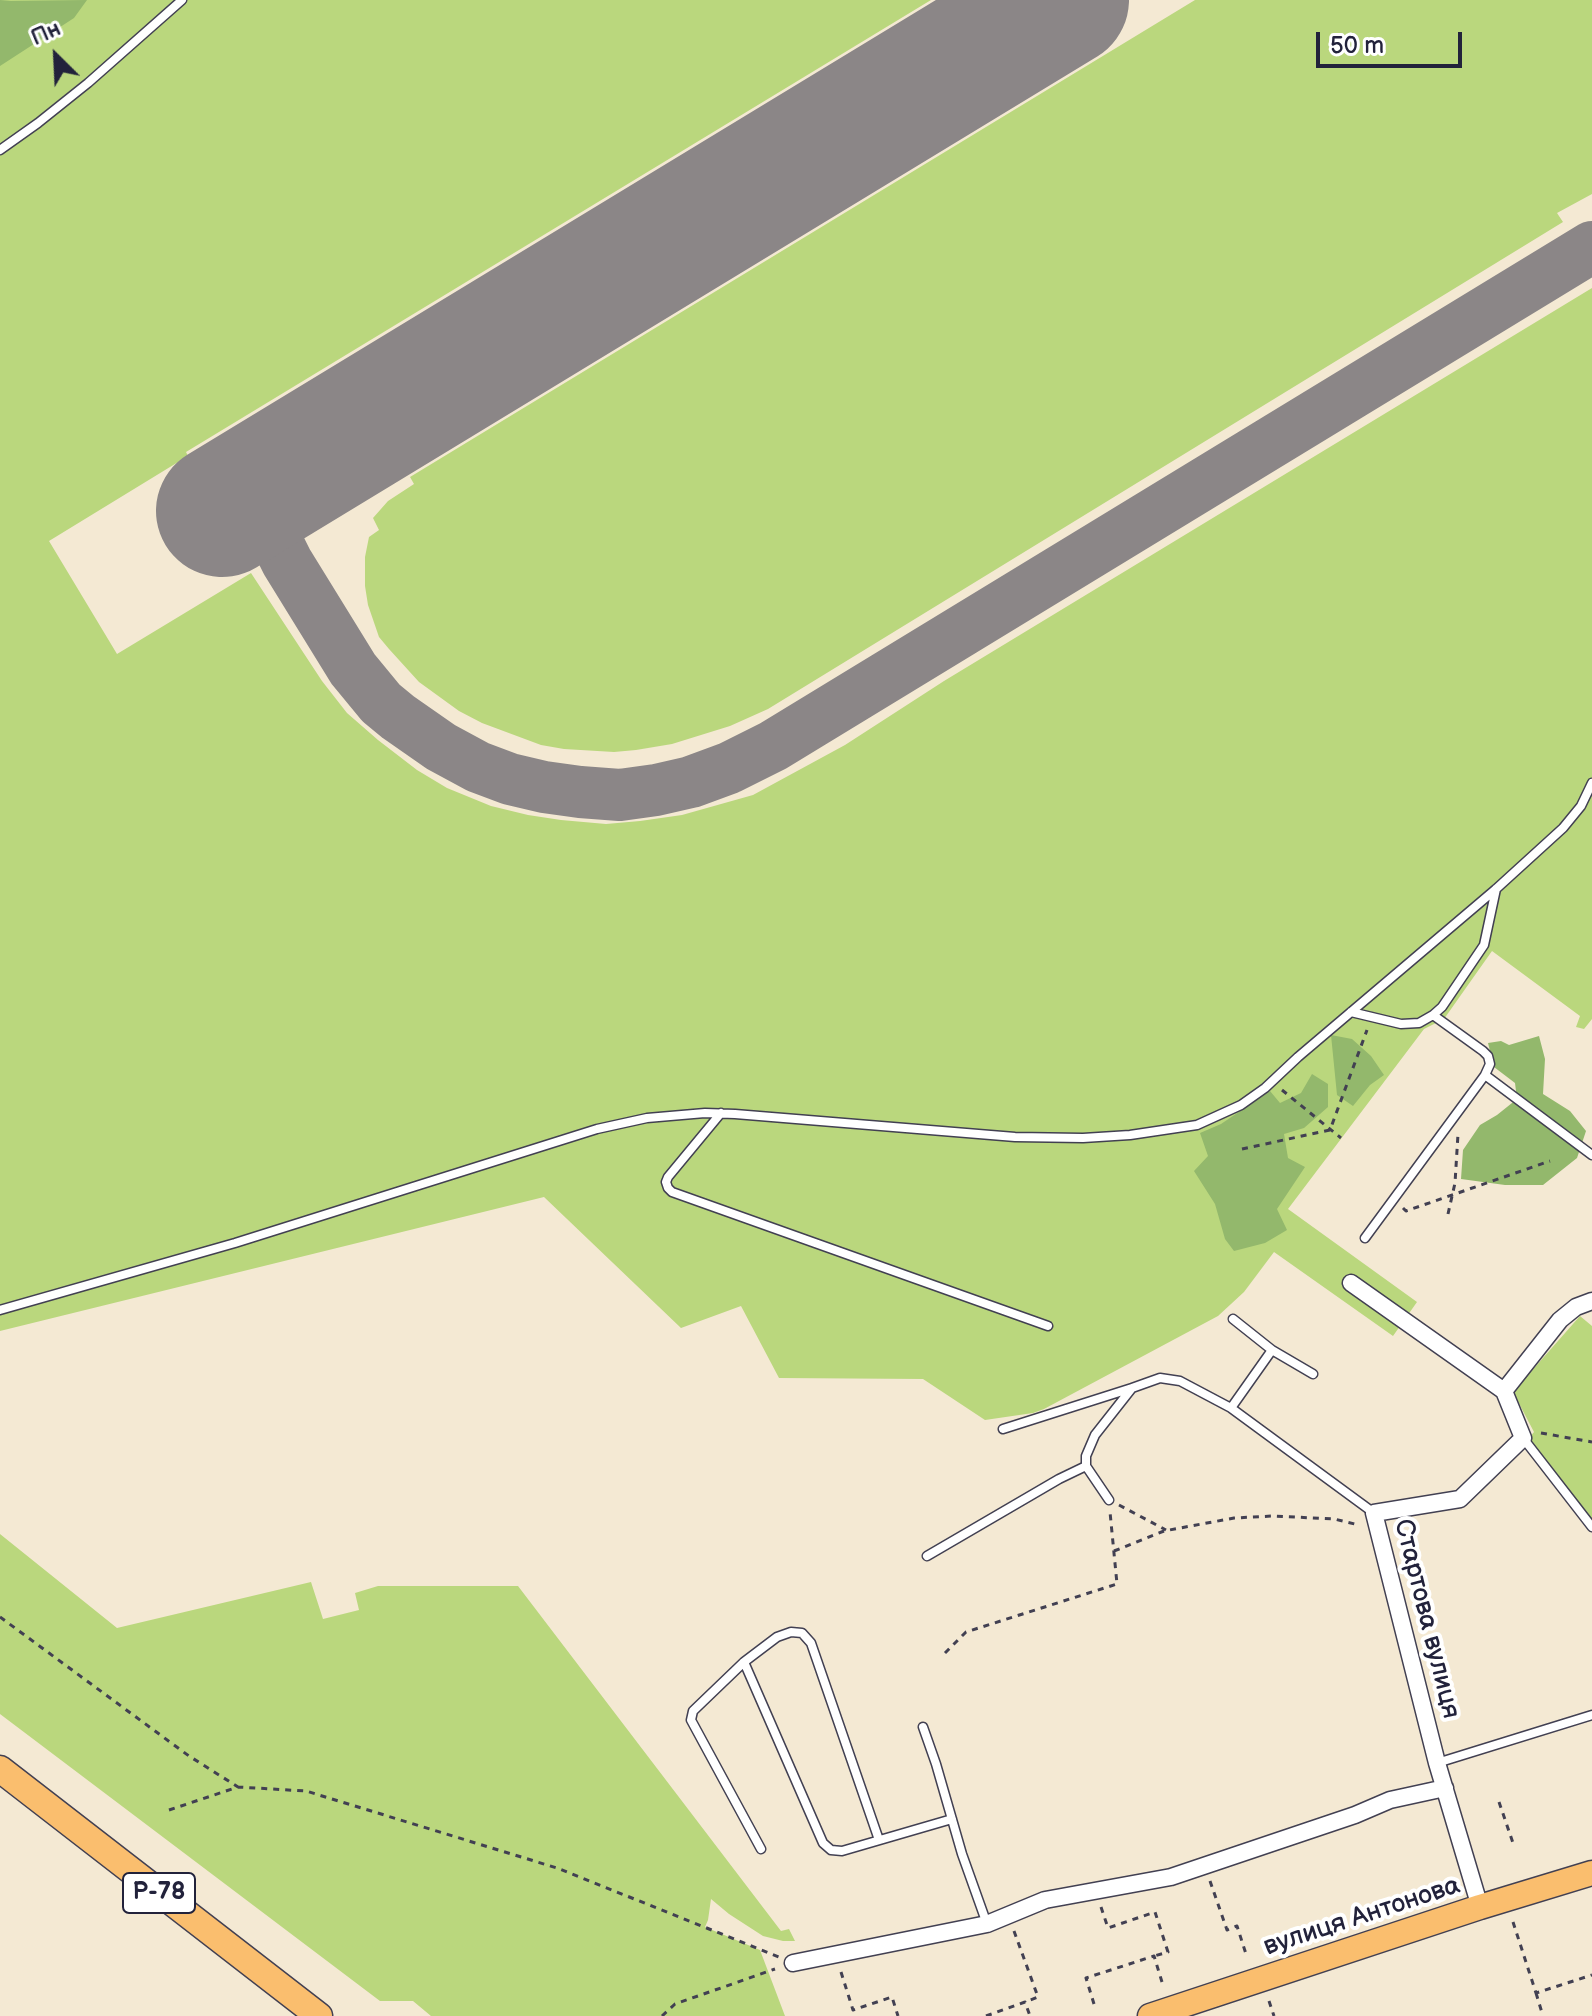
<!DOCTYPE html>
<meta charset="utf-8">
<style>
body{margin:0}
#map{position:relative;width:1592px;height:2016px;overflow:hidden;background:#f4e9d3;font-family:"Balsamiq Sans",sans-serif}
canvas{display:block}
.north{position:absolute;left:16px;top:16px;width:80px;height:80px;-webkit-text-stroke:6px #fff;paint-order:stroke;rotate:336deg;font-size:22px;font-weight:700;line-height:32px;text-align:center;color:#22223b}
.north::after{content:'';display:block;margin:auto;width:28px;height:36px;background:#22223b;clip-path:polygon(50% 0,100% 100%,50% 72%,0 100%)}
.scale{position:absolute;left:1316px;top:32px;width:146px;height:36px;box-sizing:border-box;border:4px solid #22223b;border-top:0;padding-left:10px;font-size:24px;line-height:28px;white-space:nowrap;color:#22223b;-webkit-text-stroke:6px #fff;paint-order:stroke}
</style>
<div id="map">
<canvas width="1592" height="2016"></canvas>
<div class="north">Пн</div>
<div class="scale">50 m</div>
</div>
<script>
const ctx = document.querySelector('canvas').getContext('2d');
ctx.lineJoin = 'round';
function paint(path, color) { ctx.fillStyle = color; ctx.fill(path, 'evenodd'); }
const poly = rows => new Path2D(rows.map(r => 'M' + r).join(''));
function stroke(path, color, width, dash) { ctx.strokeStyle = color; ctx.lineWidth = width; ctx.lineCap = dash ? 'butt' : 'round'; ctx.setLineDash(dash || []); ctx.stroke(path); }
function write(font, color, halo, rows, align = 'center') {
  ctx.font = font + ' "Balsamiq Sans",sans-serif'; ctx.lineWidth = 8; ctx.setLineDash([]); ctx.textBaseline = 'middle'; ctx.strokeStyle = halo; ctx.fillStyle = color; for (const [text, x, y, turn = 0] of rows) {
    ctx.save(); ctx.translate(x, y); ctx.rotate((+turn || 0) * Math.PI / 180); ctx.textAlign = isNaN(turn) ? turn : align; if (halo) ctx.strokeText(text, 0, 0); ctx.fillText(text, 0, 0); ctx.restore();
  }
}
paint(poly([
 [0,0,931,0,186,452,188,456,49,541,117,654,251,573,322,681,347,713,378,740,417,770,447,788,491,806,528,815,561,820,606,824,640,821,682,815,753,795,845,745,944,681,1592,288,1592,1019,1584,1029,1576,1027,1580,1016,1492,951,1444,1019,1424,1029,1288,1209,1417,1302,1393,1336,1274,1252,1244,1292,1218,1316,1044,1409,1033,1413,985,1420,923,1379,779,1378,741,1306,681,1328,544,1197,0,1331],
 [1195,0,1592,0,1592,194,1557,213,1563,222,768,709,730,726,672,744,636,750,614,752,564,749,541,745,482,723,459,711,419,682,389,649,379,637,368,605,365,586,365,557,369,537,379,530,373,518,388,501,414,484,410,477],
 [1580,1316,1592,1326,1592,1527,1526,1442,1534,1432,1513,1392],
 [0,1534,117,1628,311,1582,323,1619,359,1610,355,1593,378,1586,518,1586,781,1931,789,1929,795,1941,783,1941,763,1936,729,1914,711,1899,708,1920,705,1927,760,1950,785,2016,431,2016,413,2001,380,2001,0,1714]
]), '#bad77d');
paint(poly([
 [0,0,11,1,87,0,74,18,0,66],
 [1331,1035,1352,1039,1371,1056,1384,1075,1370,1085,1353,1106,1337,1095],
 [1539,1036,1545,1059,1543,1094,1570,1111,1586,1131,1577,1158,1543,1185,1505,1185,1461,1179,1463,1150,1480,1125,1497,1115,1517,1099,1515,1083,1494,1067,1488,1043,1501,1041,1509,1045],
 [1312,1074,1328,1084,1328,1107,1304,1128,1284,1134,1288,1158,1305,1167,1277,1209,1287,1230,1265,1243,1234,1251,1225,1239,1215,1204,1194,1171,1208,1156,1200,1133,1221,1124,1270,1091,1280,1103,1301,1093]
]), '#93b86c');
stroke(poly([
 [337,441,296,477,280,499,276,527,279,546,287,562,353,669,381,703,398,717,441,747,478,767,510,779,544,787,580,792,620,795,656,790,691,782,729,768,773,746,1592,247]
]), '#8b8687', 52);
stroke(poly([
 [222,511,1063,0]
]), '#8b8687', 132);
const service = poly([
 [0,150,38,123,88,83,182,0],
 [1351,1012,1401,1024,1419,1023,1433,1015,1442,1007,1484,945,1496,889],
 [1485,1075,1592,1155],
 [721,1113,668,1177,666,1182,668,1188,672,1192,1048,1326],
 [1365,1238,1485,1075,1490,1064,1488,1056,1483,1051,1433,1015],
 [0,1310,235,1243,597,1129,647,1118,705,1113,735,1114,1015,1137,1083,1138,1130,1135,1197,1125,1241,1105,1265,1088,1298,1057,1496,889,1563,828,1581,806,1592,783],
 [1272,1350,1313,1374],
 [1231,1408,1272,1350,1233,1319],
 [1003,1429,1132,1388],
 [1523,1438,1592,1527],
 [1109,1500,1086,1466,1086,1456,1095,1435,1132,1388,1160,1378,1180,1381,1231,1408,1374,1513],
 [927,1556,1059,1479,1086,1466],
 [744,1662,823,1843,831,1850,842,1851,952,1819],
 [923,1727,936,1764,962,1854,987,1924],
 [1437,1763,1592,1715],
 [761,1849,691,1720,693,1711,744,1662,777,1637,791,1632,802,1633,811,1643,879,1840]
]);
const minor = poly([
 [1351,1283,1504,1391],
 [1480,1907,1437,1763,1374,1513,1460,1499,1523,1438,1504,1391,1560,1320,1576,1307,1592,1301],
 [793,1963,987,1924,1045,1900,1171,1877,1355,1815,1390,1800,1445,1788]
]);
const primary = poly([
 [1150,2016,1480,1907,1592,1873]
]);
const trunk = poly([
 [0,1769,319,2016]
]);
stroke(service, '#424052', 11);
stroke(minor, '#424052', 19);
stroke(primary, '#424052', 27);
stroke(trunk, '#424052', 29);
stroke(poly([
 [1282,1090,1341,1138],
 [1242,1149,1330,1130,1367,1030],
 [1403,1208,1406,1211,1550,1161],
 [1448,1214,1455,1183,1458,1134],
 [1541,1433,1592,1442],
 [1119,1505,1166,1530],
 [1114,1551,1164,1531,1234,1518,1273,1516,1334,1519,1359,1525],
 [0,1617,189,1756,238,1787],
 [945,1653,966,1632,1117,1584,1110,1512],
 [1499,1802,1513,1843],
 [169,1810,238,1787,306,1791,557,1868,779,1957],
 [1210,1881,1227,1930,1237,1926,1246,1954],
 [1101,1907,1108,1928,1155,1912,1168,1952,1154,1956],
 [1513,1922,1536,1993,1592,1975],
 [1014,1931,1038,1997,1025,2002],
 [841,1972,853,2010,892,1997,898,2016],
 [1536,1993,1543,2016],
 [1269,2001,1274,2016],
 [1094,2004,1086,1978,1154,1956,1162,1982],
 [662,2016,675,2004,775,1969],
 [986,2016,1025,2002,1030,2016]
]), '#424052', 3, [6, 6]);
stroke(service, '#fff', 8);
stroke(minor, '#fff', 16);
stroke(primary, '#fabe6e', 24);
stroke(trunk, '#fabe6e', 26);
for (const [x, y, w] of [
 [159,1893,72]
]) { const box = new Path2D(); box.roundRect(x - w / 2, y - 20, w, 40, 6); ctx.fillStyle = '#fff'; ctx.fill(box); stroke(box, '#22223b', 2); }
write('bold 24px', '#22223b', null, [
 ["Р-78",159,1893]
]);
write('26px', '#22223b', '#fff', [
 ["Стартова вулиця",1426,1619,76],
 ["вулиця Антонова",1362,1917,-18]
]);
</script>
